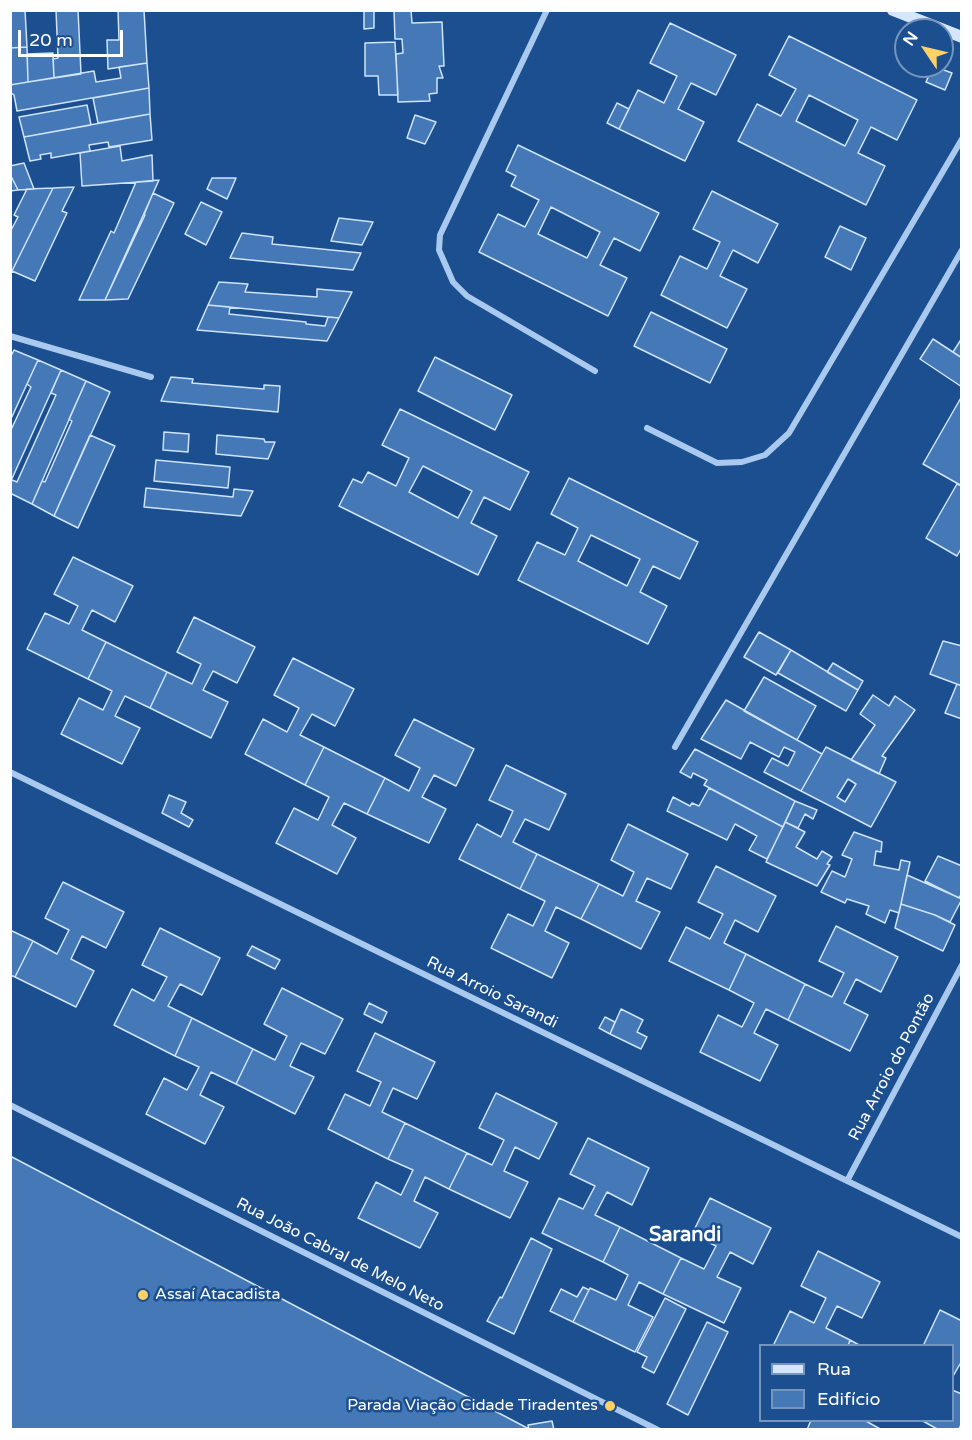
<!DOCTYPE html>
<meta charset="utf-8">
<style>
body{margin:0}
#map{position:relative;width:972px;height:1440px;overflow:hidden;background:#1b4f8f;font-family:"Varela Round",sans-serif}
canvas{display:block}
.frame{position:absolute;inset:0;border:12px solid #fff;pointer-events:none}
.legend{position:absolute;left:759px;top:1344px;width:195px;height:78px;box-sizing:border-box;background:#1b4f8f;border:2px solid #7695bc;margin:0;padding:8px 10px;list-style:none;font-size:18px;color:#fff}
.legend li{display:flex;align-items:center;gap:12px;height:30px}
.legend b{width:30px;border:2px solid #7695bc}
.north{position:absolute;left:894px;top:18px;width:60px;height:60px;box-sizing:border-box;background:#1b4f8f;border:2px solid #7695bc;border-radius:50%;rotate:305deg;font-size:16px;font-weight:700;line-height:24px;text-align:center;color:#fff}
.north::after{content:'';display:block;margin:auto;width:21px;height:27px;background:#ffd166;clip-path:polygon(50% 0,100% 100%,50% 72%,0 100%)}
.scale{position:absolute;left:18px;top:30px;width:105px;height:27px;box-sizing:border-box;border:3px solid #fff;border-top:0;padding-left:8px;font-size:18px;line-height:21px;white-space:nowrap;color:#fff;-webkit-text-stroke:4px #1b4f8f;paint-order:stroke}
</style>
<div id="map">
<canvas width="972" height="1440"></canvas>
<div class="frame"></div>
<ul class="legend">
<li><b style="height:8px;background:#d6e6fa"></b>Rua</li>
<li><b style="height:16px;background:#4478b7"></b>Edifício</li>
</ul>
<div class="north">N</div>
<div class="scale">20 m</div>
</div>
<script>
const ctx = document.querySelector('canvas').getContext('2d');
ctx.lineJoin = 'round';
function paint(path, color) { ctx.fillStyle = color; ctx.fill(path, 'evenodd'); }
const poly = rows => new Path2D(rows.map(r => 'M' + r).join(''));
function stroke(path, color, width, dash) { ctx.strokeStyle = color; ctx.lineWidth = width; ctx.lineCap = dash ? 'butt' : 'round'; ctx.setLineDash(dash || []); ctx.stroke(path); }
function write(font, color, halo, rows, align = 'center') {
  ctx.font = font + ' "Varela Round",sans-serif'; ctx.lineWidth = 5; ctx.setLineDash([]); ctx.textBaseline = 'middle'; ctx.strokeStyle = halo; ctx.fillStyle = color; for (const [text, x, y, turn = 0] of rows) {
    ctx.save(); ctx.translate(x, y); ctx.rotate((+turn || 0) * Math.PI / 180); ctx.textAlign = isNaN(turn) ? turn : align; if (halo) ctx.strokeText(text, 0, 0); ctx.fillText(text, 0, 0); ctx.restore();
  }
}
const building = poly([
 [10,10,25,10,27,47,10,48,10,10],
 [56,10,78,10,81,74,54,78,53,59,58,58,56,10],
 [118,10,144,10,147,63,108,69,107,40,119,40,118,10],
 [364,10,385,10,385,11,374,11,374,28,364,29,364,10],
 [394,10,411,10,412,23,442,22,444,66,439,66,443,78,437,78,437,93,429,94,430,101,398,102,396,54,403,53,402,39,395,39,394,10],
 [670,23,736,55,716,95,691,83,678,109,704,122,685,161,619,129,638,90,664,103,677,76,650,63,670,23],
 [789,36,917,100,897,140,871,127,858,153,885,166,866,205,738,141,757,104,781,116,796,89,769,75,789,36],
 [809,95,858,120,845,146,796,121,809,95],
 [395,42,398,95,379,95,378,76,365,76,365,43,395,42],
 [27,47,28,82,10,85,10,48,27,47],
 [53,53,54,78,28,82,27,54,53,53],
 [147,63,149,88,17,111,14,95,10,92,10,85,94,71,96,82,121,78,119,67,147,63],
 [933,66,952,73,945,90,926,82,933,66],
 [149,88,150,114,98,123,93,98,149,88],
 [617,103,629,109,619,129,607,123,617,103],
 [87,105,91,125,24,137,19,117,87,105],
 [150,114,152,140,109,147,108,142,89,145,90,151,51,158,51,153,40,155,41,159,30,161,24,137,150,114],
 [415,115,436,122,425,144,407,138,415,115],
 [518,145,659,213,640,251,614,238,600,265,627,278,608,316,479,252,498,214,525,227,539,200,511,186,516,176,506,171,518,145],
 [551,207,600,232,587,258,538,234,551,207],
 [120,146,122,161,152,155,153,181,82,186,80,153,120,146],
 [24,163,34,189,18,190,10,174,10,166,24,163],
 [10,174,18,190,10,191,10,174],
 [212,178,236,178,227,199,207,189,212,178],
 [159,180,105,300,79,300,111,231,114,233,136,182,159,180],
 [74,187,62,211,67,213,35,281,12,271,53,188,74,187],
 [53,188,12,271,10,274,10,232,18,217,14,215,27,189,53,188],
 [712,191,778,224,758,263,733,250,720,276,747,289,727,328,661,295,680,256,707,269,720,242,693,229,712,191],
 [153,193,174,203,128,299,105,300,145,215,144,215,153,193],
 [201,202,222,212,206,245,185,234,201,202],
 [339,218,373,222,362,245,331,241,339,218],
 [840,226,866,238,851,270,825,257,840,226],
 [242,233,273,237,272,244,361,253,353,270,230,258,242,233],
 [219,282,248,284,245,292,317,297,317,289,352,292,339,318,208,305,219,282],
 [208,305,230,307,229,314,306,322,306,324,325,326,328,317,339,318,327,341,197,330,208,305],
 [651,312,727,349,710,383,634,346,651,312],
 [962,338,962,358,953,352,962,338],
 [933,339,962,358,962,387,920,359,933,339],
 [14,350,38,360,10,421,10,358,14,350],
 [435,357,512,395,495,430,418,391,435,357],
 [38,360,61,370,10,483,10,432,31,387,27,384,38,360],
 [61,370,86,381,32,504,10,493,10,483,12,480,17,482,56,395,51,393,61,370],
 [171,377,193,379,192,383,264,389,264,385,280,386,278,412,161,401,171,377],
 [86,381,110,392,54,516,32,504,42,481,45,482,72,421,69,419,86,381],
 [962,396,962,486,923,464,962,396],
 [400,409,529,472,510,510,484,497,471,523,497,536,478,575,339,506,353,479,362,483,368,472,396,486,409,458,382,445,400,409],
 [423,466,472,491,458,518,409,492,423,466],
 [164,432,189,434,188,452,163,450,164,432],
 [90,435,115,446,78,528,54,516,90,435],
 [217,435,264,439,265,442,275,442,268,459,216,454,217,435],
 [156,460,230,467,228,488,154,481,156,460],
 [569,478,698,542,680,579,653,566,640,592,667,606,648,644,518,580,537,542,565,555,578,528,551,514,569,478],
 [591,535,640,559,627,586,578,561,591,535],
 [957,484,962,486,962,547,957,556,926,538,957,484],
 [146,488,233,497,234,489,253,491,241,516,144,507,146,488],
 [73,557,133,586,115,622,92,610,82,630,106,642,88,679,27,649,45,613,69,624,78,606,54,594,73,557],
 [194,617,255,647,237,683,213,671,203,690,228,702,211,738,150,708,167,672,192,684,201,664,177,652,194,617],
 [759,632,791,650,776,675,744,657,759,632],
 [943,641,962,646,962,686,930,674,943,641],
 [106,642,167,672,150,708,125,696,115,716,140,728,122,764,61,734,79,698,103,710,112,691,88,679,106,642],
 [791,650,858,690,846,711,778,673,791,650],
 [293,658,354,689,335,726,312,714,300,735,324,747,305,785,245,754,263,719,287,732,299,708,274,695,293,658],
 [833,663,863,681,858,690,827,672,833,663],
 [764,677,816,706,797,740,744,711,764,677],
 [957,684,962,686,962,719,945,713,957,684],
 [873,695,889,706,895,696,915,710,882,756,886,758,879,774,851,760,875,725,860,714,873,695],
 [726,700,822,754,801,791,764,772,772,758,788,766,795,752,784,747,779,757,750,742,741,759,701,739,726,700],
 [414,719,474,749,456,786,434,775,422,797,446,809,429,843,367,814,385,778,409,791,420,768,395,755,414,719],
 [324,747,385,778,367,814,344,803,332,825,356,838,337,874,276,843,294,808,318,820,329,797,305,785,324,747],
 [826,747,896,782,871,827,801,791,826,747],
 [848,779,856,784,845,802,837,797,848,779],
 [695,749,795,801,783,827,704,785,707,780,693,773,691,778,680,772,695,749],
 [506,765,566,794,549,830,525,819,513,842,537,854,520,889,459,859,477,824,501,837,513,811,489,800,506,765],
 [709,788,783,827,767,859,749,850,757,836,735,824,727,840,667,811,673,797,690,806,692,803,699,806,709,788],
 [169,795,186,802,181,813,193,820,189,827,162,813,169,795],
 [795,801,817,810,813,819,805,814,798,828,785,822,795,801],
 [785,822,805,832,796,847,817,859,822,851,832,857,827,864,830,865,817,886,766,862,785,822],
 [628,824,688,854,671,889,647,878,636,901,660,912,641,949,581,919,599,884,623,896,634,872,611,860,628,824],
 [854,832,882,842,881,852,876,851,874,865,899,870,901,860,910,862,899,913,890,910,885,923,866,914,869,906,847,899,845,903,821,892,832,871,845,877,852,859,842,855,854,832],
 [537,854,599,884,581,919,556,907,545,931,569,943,552,978,491,948,508,914,533,926,545,901,520,889,537,854],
 [938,856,962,866,962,893,959,898,925,881,938,856],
 [716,866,776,896,758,932,735,920,724,943,746,954,729,990,669,961,686,927,710,939,723,914,698,902,716,866],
 [907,875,962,899,950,922,935,915,901,904,907,875],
 [63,882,124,912,106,948,82,936,71,959,94,971,76,1007,15,977,33,941,57,954,69,930,45,918,63,882],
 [901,904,935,915,955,925,943,951,895,928,901,904],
 [836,926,898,957,881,992,856,979,844,1003,868,1015,850,1051,788,1020,805,984,832,997,844,973,819,961,836,926],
 [160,928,220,958,202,995,180,984,168,1006,192,1018,175,1056,114,1025,132,989,154,1001,167,977,142,965,160,928],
 [10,930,33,941,15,977,10,975,10,930],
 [252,946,280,960,275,969,247,955,252,946],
 [746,954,805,984,788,1020,766,1009,754,1033,778,1045,760,1081,700,1052,718,1015,742,1027,754,1003,729,990,746,954],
 [282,988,343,1019,325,1054,301,1043,290,1066,314,1077,295,1114,236,1084,253,1049,275,1060,287,1036,264,1024,282,988],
 [369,1003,387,1012,382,1023,364,1014,369,1003],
 [621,1009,643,1020,637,1032,647,1037,641,1049,610,1034,621,1009],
 [605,1017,615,1022,610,1034,599,1028,605,1017],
 [192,1018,253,1049,236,1084,211,1072,200,1095,224,1107,205,1144,146,1114,164,1078,187,1090,199,1067,175,1056,192,1018],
 [375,1033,435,1062,417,1099,393,1088,382,1112,405,1123,388,1159,328,1129,345,1094,370,1106,381,1082,357,1071,375,1033],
 [496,1093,557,1123,539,1159,515,1147,504,1171,528,1182,510,1218,449,1189,467,1153,492,1165,504,1140,479,1128,496,1093],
 [405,1123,467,1153,449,1189,425,1177,414,1201,438,1213,420,1248,358,1218,376,1182,401,1195,413,1170,388,1159,405,1123],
 [588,1138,649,1168,632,1205,607,1192,595,1215,620,1227,603,1262,542,1233,559,1198,583,1209,595,1186,570,1174,588,1138],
 [12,1157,531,1430,10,1430,10,1161,12,1157],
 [710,1198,771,1228,753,1264,730,1252,717,1277,741,1288,724,1323,663,1294,681,1258,704,1269,716,1246,692,1234,710,1198],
 [620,1227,681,1258,663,1294,639,1282,628,1305,653,1317,635,1352,573,1322,590,1288,616,1300,628,1275,603,1262,620,1227],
 [531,1238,552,1249,514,1334,487,1321,500,1297,502,1298,531,1238],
 [818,1251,880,1282,862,1318,837,1306,826,1328,850,1340,848,1346,773,1346,790,1311,814,1323,826,1298,801,1286,818,1251],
 [583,1287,589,1290,573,1322,550,1311,561,1289,577,1297,583,1287],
 [665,1298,686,1309,654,1373,642,1367,647,1357,637,1352,665,1298],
 [940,1310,962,1321,962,1365,960,1364,952,1378,952,1346,923,1346,940,1310],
 [707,1322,728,1332,688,1415,667,1404,707,1322],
 [850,1340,861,1346,848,1346,850,1340],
 [952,1390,962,1394,962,1423,958,1430,939,1430,921,1420,952,1420,952,1390],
 [811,1420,864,1420,882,1430,807,1430,811,1420],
 [552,1421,554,1430,529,1430,528,1425,552,1421]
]);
paint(building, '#4478b7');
stroke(building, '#cfe3fa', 1.5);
stroke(poly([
 [547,10,440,235,439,250,453,282,467,296,595,371],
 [10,336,151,377],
 [647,428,717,463,742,462,765,455,789,433,962,139],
 [675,747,962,250],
 [10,772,962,1237],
 [10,1105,658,1430],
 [847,1181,962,965]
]), '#a9c9ee', 6);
stroke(poly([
 [893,10,962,37]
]), '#d6e6fa', 12);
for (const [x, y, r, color] of [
 [143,1295,6,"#ffd166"],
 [610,1406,6,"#ffd166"]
]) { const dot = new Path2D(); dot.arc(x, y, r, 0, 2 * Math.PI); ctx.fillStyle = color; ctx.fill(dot); stroke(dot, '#1b4f8f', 2); }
write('16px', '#fff', '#1b4f8f', [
 ["Rua Arroio Sarandi",492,993,26],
 ["Rua Arroio do Pontão",892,1067,-62],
 ["Rua João Cabral de Melo Neto",340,1255,27]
]);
write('16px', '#fff', '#1b4f8f', [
 ["Assaí Atacadista",155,1295],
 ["Parada Viação Cidade Tiradentes",598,1406,"right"]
], 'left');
write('bold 20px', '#fff', '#1b4f8f', [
 ["Sarandi",685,1236]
]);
</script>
